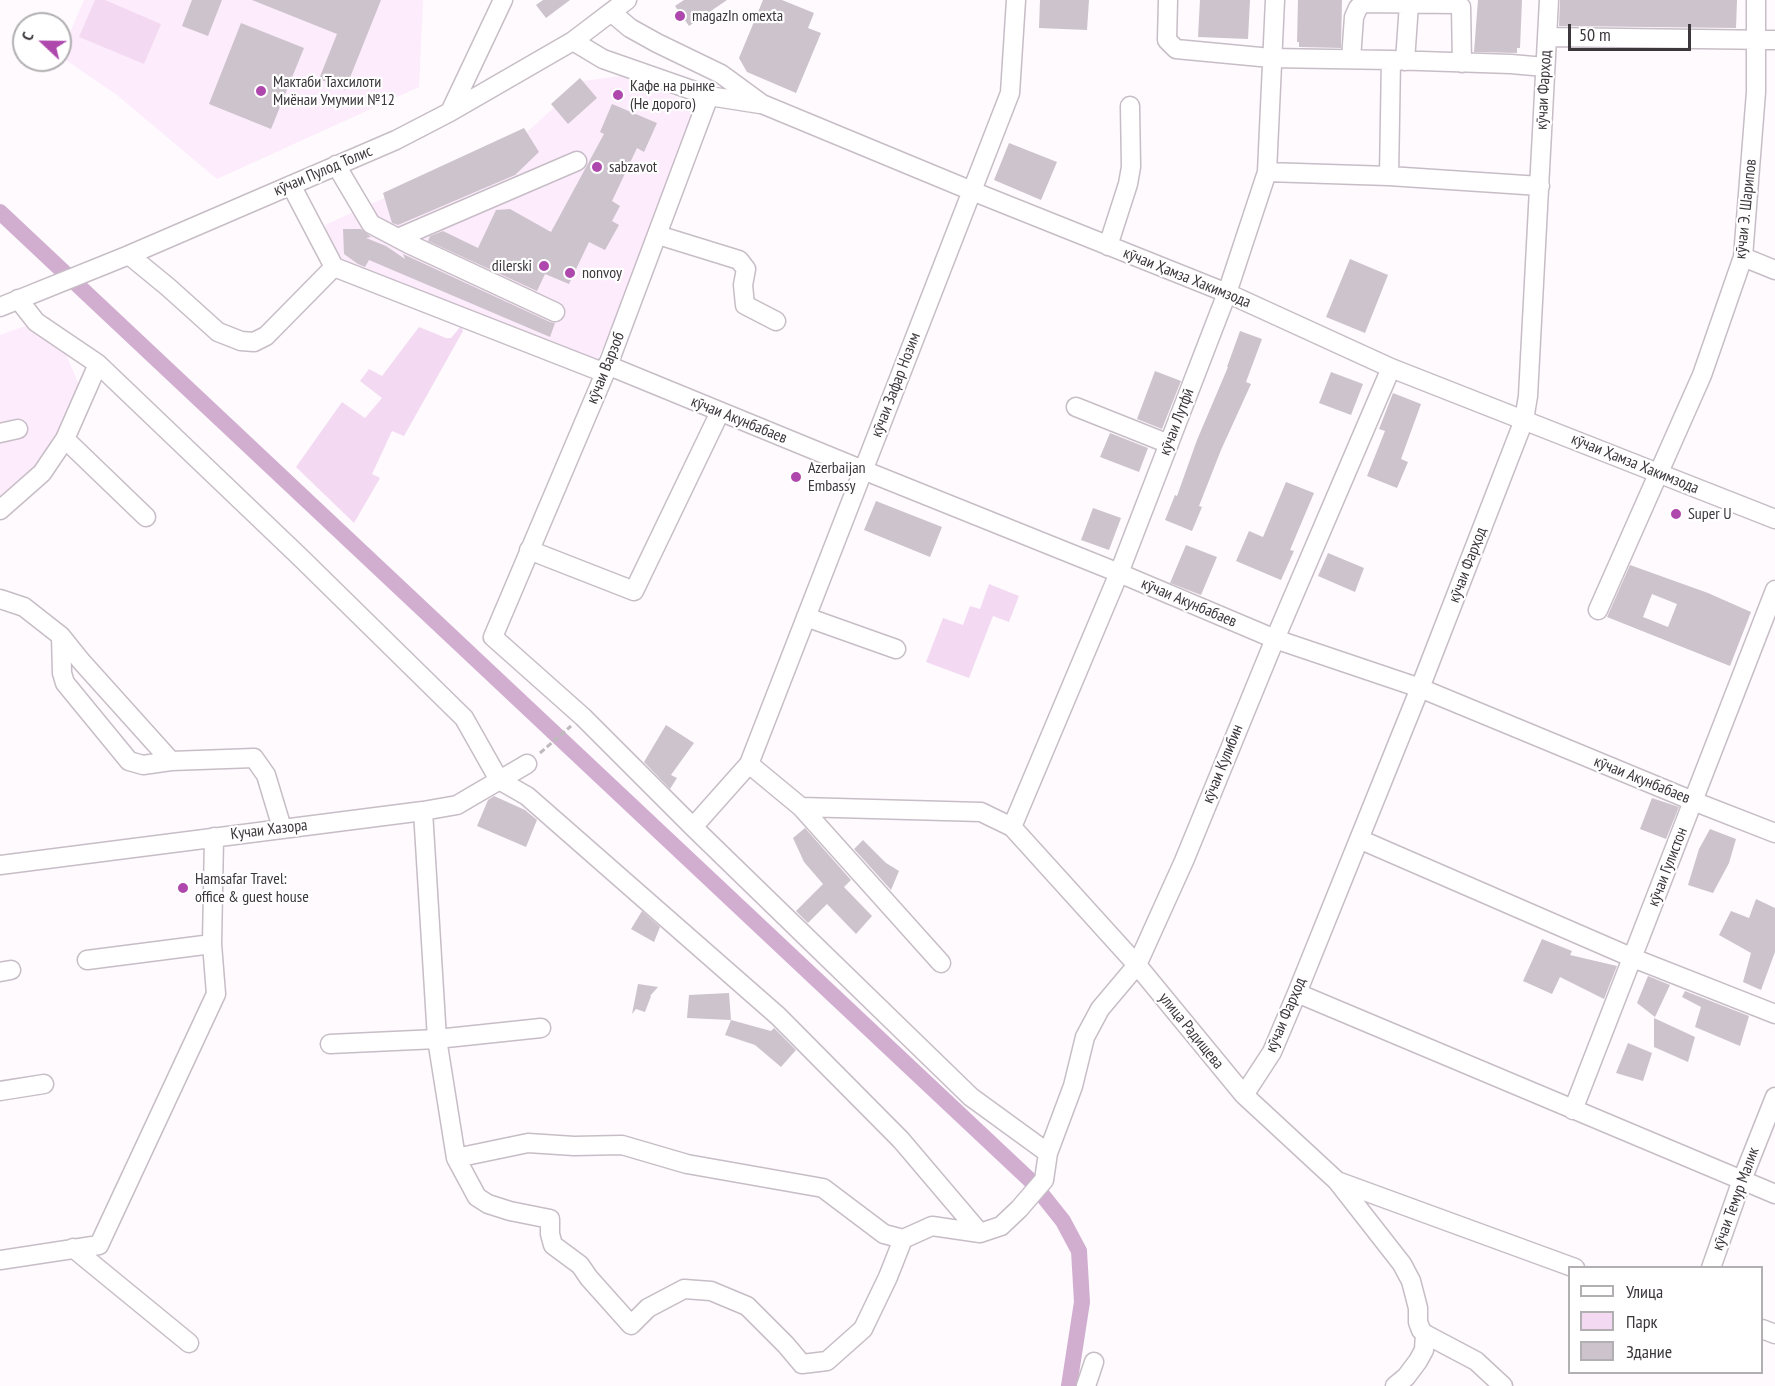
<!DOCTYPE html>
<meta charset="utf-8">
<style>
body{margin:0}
#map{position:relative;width:1775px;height:1386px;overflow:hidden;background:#fefafe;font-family:"PT Sans Narrow",sans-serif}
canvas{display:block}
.legend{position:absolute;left:1568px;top:1266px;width:195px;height:108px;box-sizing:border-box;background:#fff;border:2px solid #b1afb1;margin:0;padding:8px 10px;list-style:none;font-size:18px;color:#3b373b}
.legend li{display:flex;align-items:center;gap:12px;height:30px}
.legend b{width:30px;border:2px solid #b1afb1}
.north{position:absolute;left:12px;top:12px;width:60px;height:60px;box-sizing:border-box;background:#fff;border:2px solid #b1afb1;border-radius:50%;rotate:292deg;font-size:16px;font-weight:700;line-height:24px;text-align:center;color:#3b373b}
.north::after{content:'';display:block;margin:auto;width:21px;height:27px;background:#ae48ad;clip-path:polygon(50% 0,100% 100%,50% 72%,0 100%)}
.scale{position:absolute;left:1568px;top:24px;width:123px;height:27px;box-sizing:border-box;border:3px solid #3b373b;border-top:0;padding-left:8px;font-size:18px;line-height:21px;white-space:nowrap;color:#3b373b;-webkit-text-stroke:4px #fff;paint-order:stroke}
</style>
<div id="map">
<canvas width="1775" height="1386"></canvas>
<ul class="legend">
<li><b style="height:8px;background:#fff"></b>Улица</li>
<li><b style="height:16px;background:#f3daf2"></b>Парк</li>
<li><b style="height:16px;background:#cdc3cc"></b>Здание</li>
</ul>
<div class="north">С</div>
<div class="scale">50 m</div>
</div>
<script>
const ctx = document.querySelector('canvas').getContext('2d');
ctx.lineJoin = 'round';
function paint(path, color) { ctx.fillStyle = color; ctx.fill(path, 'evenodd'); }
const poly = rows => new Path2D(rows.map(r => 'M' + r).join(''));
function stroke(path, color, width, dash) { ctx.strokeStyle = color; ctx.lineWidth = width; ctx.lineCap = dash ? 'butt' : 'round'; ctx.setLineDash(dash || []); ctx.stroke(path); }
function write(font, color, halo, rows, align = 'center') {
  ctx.font = font + ' "PT Sans Narrow",sans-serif'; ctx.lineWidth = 4.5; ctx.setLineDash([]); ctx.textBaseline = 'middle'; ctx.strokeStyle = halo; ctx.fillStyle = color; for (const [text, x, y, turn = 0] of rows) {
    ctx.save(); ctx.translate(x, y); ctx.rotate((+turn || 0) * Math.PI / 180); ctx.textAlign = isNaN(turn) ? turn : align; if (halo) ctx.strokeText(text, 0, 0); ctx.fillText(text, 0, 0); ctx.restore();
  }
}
paint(poly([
 [84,0,423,0,419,87,217,179,117,95,60,56],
 [621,76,705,108,595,366,335,259,325,225,525,134,583,81],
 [50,317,86,401,33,481,0,507,0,335]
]), '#fdecfc');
paint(poly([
 [95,0,105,0,161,24,144,64,79,37],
 [461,326,463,331,404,436,392,431,372,474,380,478,354,523,296,467,342,402,365,418,382,398,360,381,369,369,382,376,419,327,446,338,451,338],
 [989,584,1019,596,1009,622,993,616,969,678,926,662,943,618,963,625,970,606,980,609]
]), '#f3daf2');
stroke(poly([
 [0,212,1032,1182,1063,1221,1079,1251,1082,1302,1069,1386]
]), '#d1aecf', 16);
paint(poly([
 [192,0,222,0,208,36,182,26],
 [252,0,381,0,345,90,319,79,337,34],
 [543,0,570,0,546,18,536,5],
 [684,0,727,0,689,26,675,6],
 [763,0,782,0,814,13,808,28,821,33,796,93,747,72,739,58],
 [1040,0,1089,0,1087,30,1039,28],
 [1200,0,1250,0,1248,39,1198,37],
 [1298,0,1342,0,1341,48,1299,47,1299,42,1297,42],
 [1478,0,1522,0,1520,48,1517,48,1517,53,1474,52],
 [1560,0,1737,0,1736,28,1559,26],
 [241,23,304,48,271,129,209,104],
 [580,78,597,98,568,124,551,104],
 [612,104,657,123,644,152,637,148,612,201,620,206,612,221,619,225,605,250,589,242,569,284,545,274,537,291,428,241,430,236,443,231,478,248,496,210,510,209,551,232,604,134,600,132],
 [524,128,539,152,515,175,398,225,392,223,383,193],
 [1009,143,1057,162,1041,200,994,180],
 [343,229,361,229,371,237,366,238,386,246,405,259,403,254,550,322,555,323,550,337,369,260,365,267,358,264,344,254],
 [1350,259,1388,275,1365,333,1326,317],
 [1240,331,1262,339,1246,382,1251,384,1221,450,1199,506,1202,507,1192,531,1165,520,1175,495,1177,496,1197,440,1228,367,1227,367],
 [1155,371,1181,381,1162,429,1137,419],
 [1331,372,1363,384,1351,415,1319,403],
 [1393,393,1421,404,1401,459,1408,462,1397,488,1367,476,1385,431,1379,429],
 [1110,433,1148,448,1139,472,1100,457],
 [1286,482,1314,493,1290,550,1294,551,1281,580,1236,561,1249,531,1263,537],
 [876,501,942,527,930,557,864,530],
 [1093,508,1121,518,1109,550,1081,540],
 [1186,545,1217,557,1201,595,1170,583],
 [1328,553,1364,568,1355,592,1318,576],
 [1630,565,1708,593,1751,612,1730,666,1607,617],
 [1652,594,1677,604,1668,627,1643,617],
 [666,725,694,743,671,775,677,778,670,789,644,762],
 [494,796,525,810,537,820,526,847,477,826,488,800],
 [1652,798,1679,807,1666,839,1640,829],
 [805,828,851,880,844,887,872,916,856,934,827,904,808,923,796,911,823,884,804,862,793,838],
 [1710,829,1736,839,1729,863,1713,893,1688,885,1699,849],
 [863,840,886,863,899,871,891,890,854,849],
 [1756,899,1775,908,1775,952,1761,990,1743,982,1751,953,1719,935,1731,911,1749,918],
 [642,911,660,927,654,942,631,929],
 [1542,939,1572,951,1570,955,1617,966,1604,999,1560,977,1552,994,1523,981],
 [1648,976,1670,985,1655,1017,1637,1003],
 [638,984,658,987,650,996,651,996,645,1012,636,1009,632,1014],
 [1685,991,1749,1016,1740,1046,1695,1027,1701,1007,1682,997],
 [729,993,731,1020,687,1018,689,995],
 [1654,1018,1695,1037,1688,1062,1654,1047],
 [731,1020,771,1031,774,1028,796,1050,781,1067,755,1045,725,1035],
 [1628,1043,1652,1053,1643,1081,1616,1073]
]), '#cdc3cc');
const minor = poly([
 [1168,0,1167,40,1176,49,1271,58,1391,60,1389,176],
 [611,12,630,28,657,43,721,74,762,104,972,191,1227,293,1391,368,1775,519],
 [1547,37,1775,40],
 [573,41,603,59,709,96,760,104],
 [1351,59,1354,17,1358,8,1363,3,1455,4,1461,7,1462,63],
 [1391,60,1511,64,1545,67],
 [1405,61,1409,4],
 [709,96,605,373,493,637,583,717,693,827,971,1097,1048,1153],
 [450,112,503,0],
 [336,165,371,224,409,244,555,312],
 [1267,172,1389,176,1540,186],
 [291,185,334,267,605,373],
 [658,235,739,260,746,269,743,285,745,305,776,321],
 [398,238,577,161],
 [1108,246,1128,184,1131,167,1130,106],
 [129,255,168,287,218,332,241,341,254,342,266,336,334,267],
 [1743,257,1775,270],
 [18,299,36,322,98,364,300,557,464,718,499,780,527,796,778,1016,901,1140,980,1233],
 [0,307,129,255,396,140,450,112,573,41,627,0],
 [607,365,863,470,1119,573,1275,639,1420,688,1693,801,1775,833],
 [1076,407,1169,444],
 [0,433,18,429],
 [65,439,146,517],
 [0,510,42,473,65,439,98,364],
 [529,550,634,591,720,412],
 [0,599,24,607,61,636,81,661,171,761,254,758,266,775,282,828],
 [1598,610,1702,375,1743,257,1756,92,1756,0],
 [806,617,896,649],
 [61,636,62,673,65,683,129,761,143,765,171,761],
 [749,764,801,807,941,963],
 [801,807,981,812,1012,827,1137,965,1244,1095,1337,1181,1402,1264,1411,1281,1418,1308,1418,1322,1421,1330,1425,1334,1476,1361,1503,1386],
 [423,811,437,1039,541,1028],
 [693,827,749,764,1010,93,1016,0],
 [1012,827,1119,573,1227,293,1267,172,1275,0],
 [1359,839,1633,958,1775,1014],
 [0,865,423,811,457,805,527,764],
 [87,960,212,944],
 [0,972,11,970],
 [1297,993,1775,1194],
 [330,1044,437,1039,456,1158,528,1143,574,1146,622,1145,687,1164,823,1188,884,1234,903,1239,932,1226,980,1233,1001,1226,1019,1209,1044,1180,1048,1153,1073,1086,1085,1037,1100,1009,1137,965,1184,861,1275,639,1391,368],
 [0,1091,44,1084],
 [1244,1095,1272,1052,1297,993,1420,688,1524,420,1528,396,1549,0],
 [1573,1110,1775,590],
 [456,1158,477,1197,488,1204,510,1211,550,1219,550,1234,553,1245,580,1265,589,1278,631,1325,648,1308,684,1289,711,1291,747,1306,786,1345,802,1364,827,1361,863,1329,888,1277,903,1239],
 [1337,1181,1575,1268],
 [73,1248,189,1343],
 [0,1260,99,1245,216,994,212,944,214,837],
 [1711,1268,1742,1180,1775,1097],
 [1762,1329,1775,1334],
 [1086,1386,1094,1362],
 [1395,1386,1406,1377,1418,1361,1424,1350,1425,1334]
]);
stroke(minor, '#c7bdc6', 21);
stroke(poly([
 [540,753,571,726]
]), '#bebabe', 3, [6, 3]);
stroke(minor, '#fff', 18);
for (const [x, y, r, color] of [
 [680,16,6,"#ae48ad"],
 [261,91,6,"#ae48ad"],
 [618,95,6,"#ae48ad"],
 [597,167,6,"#ae48ad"],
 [544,266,6,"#ae48ad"],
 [570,273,6,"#ae48ad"],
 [796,477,6,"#ae48ad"],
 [1676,514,6,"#ae48ad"],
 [183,888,6,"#ae48ad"]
]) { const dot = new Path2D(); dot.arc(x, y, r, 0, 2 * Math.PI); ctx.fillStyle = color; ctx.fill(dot); stroke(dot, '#fff', 2); }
write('16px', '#3b373b', '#fff', [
 ["magazIn omexta",692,16],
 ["Мактаби Тахсилоти",273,82],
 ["Миёнаи Умумии №12",273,100],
 ["Кафе на рынке",630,86],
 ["(Не дорого)",630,104],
 ["sabzavot",609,167],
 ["dilerski",532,266,"right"],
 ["nonvoy",582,273],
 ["Azerbaijan",808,468],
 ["Embassy",808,486],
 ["Super U",1688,514],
 ["Hamsafar Travel:",195,879],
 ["office & guest house",195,897]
], 'left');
write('16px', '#3b373b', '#fff', [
 ["кӯчаи Фарҳод",1544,90,-87],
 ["кӯчаи Пулод Толис",323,171,-23],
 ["кӯчаи Э. Шарипов",1746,209,-84],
 ["кӯчаи Ҳамза Хакимзода",1187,278,22],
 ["кӯчаи Варзоб",606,368,-68],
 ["кӯчаи Зафар Нозим",896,385,-69],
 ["кӯчаи Акунбабаев",739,420,22],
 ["кӯчаи Лутфӣ",1177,422,-69],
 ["кӯчаи Ҳамза Хакимзода",1635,464,22],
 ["кӯчаи Фарҳод",1468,565,-69],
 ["кӯчаи Акунбабаев",1189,603,23],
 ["кӯчаи Кулибин",1223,764,-68],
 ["кӯчаи Акунбабаев",1642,780,22],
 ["Кучаи Хазора",269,830,-7],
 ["кӯчаи Гулистон",1668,867,-69],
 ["кӯчаи Фарҳод",1286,1015,-67],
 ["улица Радищева",1191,1031,51],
 ["кӯчаи Темур Малик",1736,1199,-70]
]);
</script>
